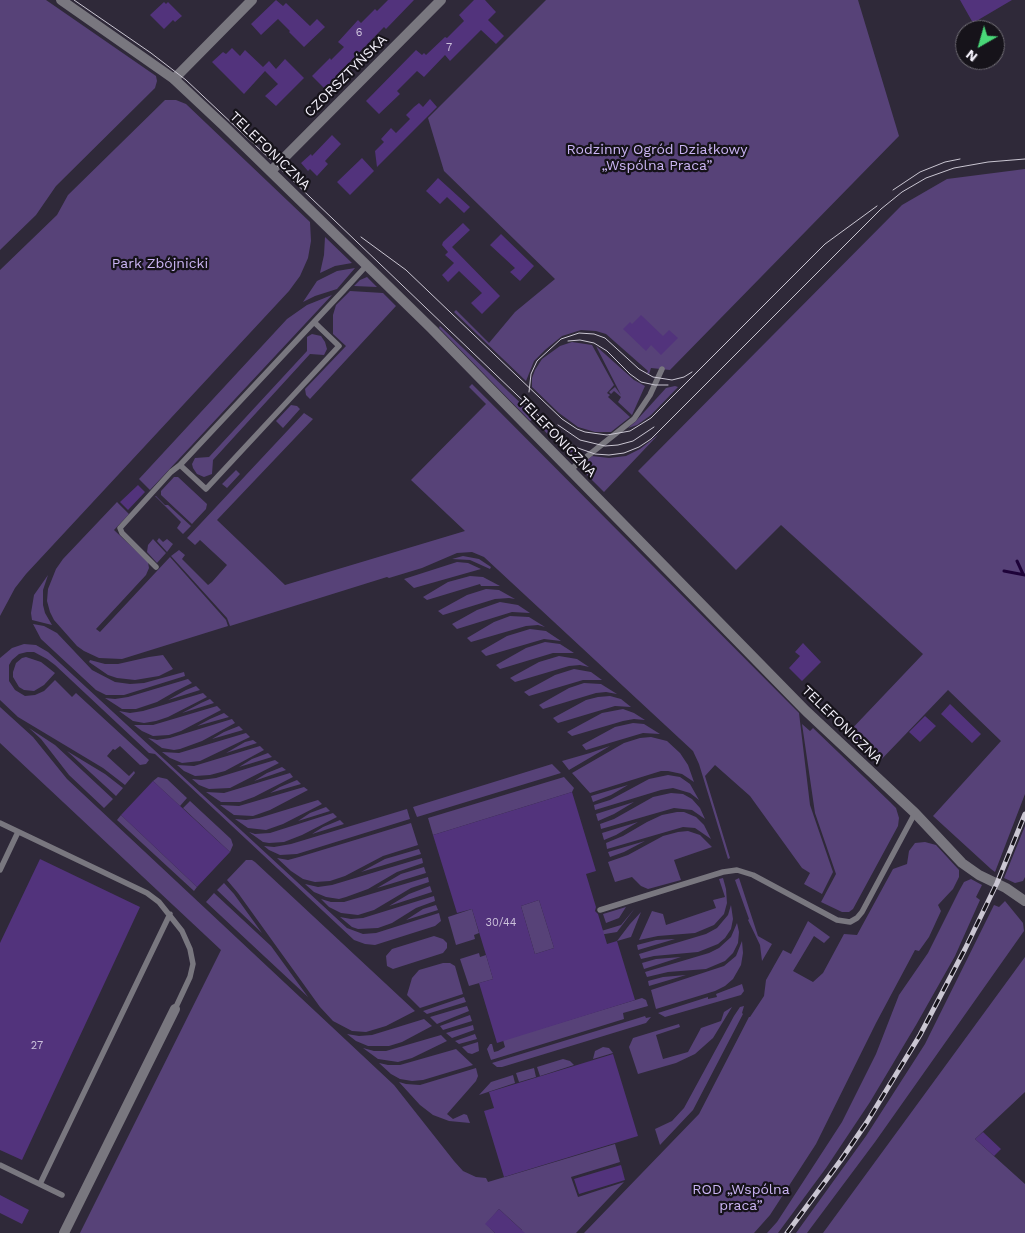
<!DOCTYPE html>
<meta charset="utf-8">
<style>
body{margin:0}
#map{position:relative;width:1025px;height:1233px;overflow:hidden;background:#2f2939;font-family:"Work Sans",sans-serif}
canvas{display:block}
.north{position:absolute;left:955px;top:20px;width:50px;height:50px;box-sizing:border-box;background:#16131a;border:1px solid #6f6c74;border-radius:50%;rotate:218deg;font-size:14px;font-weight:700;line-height:20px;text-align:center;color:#f4f1fb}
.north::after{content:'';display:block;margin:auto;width:18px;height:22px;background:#49d778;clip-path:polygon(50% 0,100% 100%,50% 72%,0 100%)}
</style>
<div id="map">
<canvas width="1025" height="1233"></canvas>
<div class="north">N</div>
</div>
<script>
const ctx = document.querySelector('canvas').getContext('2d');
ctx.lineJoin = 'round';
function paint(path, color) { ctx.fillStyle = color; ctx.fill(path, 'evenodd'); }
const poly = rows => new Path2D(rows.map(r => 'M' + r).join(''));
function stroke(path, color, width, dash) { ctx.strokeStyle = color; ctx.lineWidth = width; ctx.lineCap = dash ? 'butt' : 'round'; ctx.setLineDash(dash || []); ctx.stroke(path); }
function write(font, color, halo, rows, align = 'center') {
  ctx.font = font + ' "Work Sans",sans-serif'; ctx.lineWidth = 4.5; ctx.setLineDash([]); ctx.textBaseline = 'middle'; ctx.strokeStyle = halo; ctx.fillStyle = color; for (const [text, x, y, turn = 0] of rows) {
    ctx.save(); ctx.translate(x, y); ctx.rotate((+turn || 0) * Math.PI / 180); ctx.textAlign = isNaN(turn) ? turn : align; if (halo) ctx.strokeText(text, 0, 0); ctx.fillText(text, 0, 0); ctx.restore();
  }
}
paint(poly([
 [0,0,46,0,156,76,157,81,155,88,56,186,36,215,0,250],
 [546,0,858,0,899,136,670,370,651,368,649,374,647,373,648,371,606,334,596,331,581,330,562,336,545,350,534,361,526,381,454,312,456,310,489,343,515,312,555,279,444,171,428,118],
 [165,100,176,100,186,104,310,222,311,241,308,258,300,276,289,291,26,574,15,588,0,616,0,270,57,215,68,195],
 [1025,169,1025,794,995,872,991,869,933,816,1001,741,948,690,877,764,846,735,923,654,781,525,736,570,638,471,902,205,947,179],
 [325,237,352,263,335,266,320,273,324,255],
 [355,268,337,289,315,296,303,302,317,281,337,271],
 [367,277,377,287,354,286,360,280],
 [350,291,383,293,396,306,310,399,306,395,305,389,346,346,333,334,333,315,336,305],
 [332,295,150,490,139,479,287,319,307,305],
 [440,326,555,436,569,447,583,455,578,459,571,458,533,419,530,421,439,328],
 [312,334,321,336,325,342,327,349,324,355,310,354,213,460,212,474,204,477,197,474,193,468,192,464,195,458,209,457,307,351,307,337],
 [572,342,592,345,614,385,607,393,610,395,608,397,630,417,611,432,595,432,578,427,559,413,532,387,532,378,535,370,542,359,560,346],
 [596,346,634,380,645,386,632,415,618,402,621,397,614,391,611,394,609,392,615,387,621,395],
 [472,384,799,713,810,805,833,872,822,894,804,884,810,873,802,868,750,796,715,765,705,776,730,858,728,859,699,764,693,751,484,557,472,552,457,553,422,568,389,578,387,577,230,626,227,618,171,556,179,550,185,555,182,559,208,585,212,582,227,565,200,540,195,545,187,538,304,413,313,419,217,520,285,585,465,531,411,480,486,404,469,387],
 [675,386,678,387,651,415,637,425,628,428,635,422,666,388],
 [291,405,297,406,300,409,283,428,276,421],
 [658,435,604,492,584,472,582,464,592,456,609,458,626,456,640,449],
 [236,470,240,474,227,488,222,484],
 [174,477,178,477,207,504,206,509,192,524,161,495,161,491],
 [155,496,156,496,165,505,168,505,191,526,183,534,177,528,181,522],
 [117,502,129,514,114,530,148,562,149,568,146,575,96,629,100,632,170,557,226,620,228,626,122,659,99,658,84,651,77,646,54,620,50,612,47,601,48,589,56,569,63,559],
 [159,538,163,542,167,539,173,544,167,552,157,541],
 [153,539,166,553,157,563,147,552,148,545],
 [463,556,479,559,491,567,490,569,470,560,452,559],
 [457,562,468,563,481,569,414,588,404,579],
 [48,575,43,590,43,605,45,613,52,625,32,620,31,613,34,595],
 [470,576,483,577,500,586,481,586,480,584,427,600,423,597,448,582],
 [486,589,499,590,515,599,509,598,495,599,443,615,438,611,467,595],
 [500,602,518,605,530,613,512,612,457,629,452,624,477,610],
 [510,616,529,617,545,627,538,625,526,626,471,642,467,638,494,622],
 [33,624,44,626,57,633,92,670,115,682,130,684,144,683,184,672,185,676,124,695,106,695,96,690,41,639],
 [530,629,546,631,561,641,544,639,486,656,481,651,507,636],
 [545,642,560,644,574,653,553,653,500,669,496,665,526,648],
 [24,644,36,645,48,652,347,928,363,934,376,933,439,913,441,921,435,926,375,945,365,944,354,940,155,754,149,753,55,665,47,659,34,652,27,652,19,654,12,660,9,665,9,681,15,690,25,696,35,695,44,691,55,680,72,697,76,693,149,760,146,764,140,765,120,746,115,750,113,749,107,756,129,776,134,771,135,773,125,785,103,768,18,717,0,700,0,658,12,648],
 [163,655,173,669,159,676,135,680,117,678,108,675,89,662,90,660,105,664,118,664,149,657],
 [559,656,577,659,589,667,580,665,569,666,515,682,510,678,539,662],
 [26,657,41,662,55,673,44,685,34,691,24,690,19,687,13,677,13,672,16,663,22,658],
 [574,669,591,672,602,680,583,680,529,696,524,692,555,675],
 [188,679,192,683,176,691,157,702,136,709,122,709,105,698,115,699,128,697],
 [584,683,601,684,617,694,606,692,596,693,543,709,539,705,569,688],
 [196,686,200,690,168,700,186,690],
 [203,693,207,697,168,717,156,721,144,723,133,721,119,711,130,713,143,711],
 [610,696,621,699,631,707,615,706,558,723,553,718,586,700,598,697],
 [210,699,214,703,182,713,201,703],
 [217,706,221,710,181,731,169,735,153,736,142,731,134,725,153,725],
 [0,707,33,737,67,779,394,1085,454,1161,463,1171,476,1177,486,1178,488,1182,615,1144,620,1162,571,1177,578,1197,624,1182,576,1233,520,1233,522,1230,499,1209,486,1224,495,1233,80,1233,221,950,0,743],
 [623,709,634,713,645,720,634,719,623,721,572,736,567,732,602,713],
 [224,713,229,717,197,726,210,719],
 [232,719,235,723,202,741,180,749,174,750,162,748,148,738,157,740,170,738],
 [633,723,644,724,660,734,643,733,586,750,582,745,615,727],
 [802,724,810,731,813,728,890,802,896,808,899,818,898,826,853,909,849,912,842,912,821,902,836,874,815,813],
 [239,726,243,730,212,739,224,732],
 [29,728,55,745,113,799,104,808,69,775,41,739],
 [246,733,250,737,200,761,182,763,170,758,162,752,179,753],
 [651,737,667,741,680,753,688,765,694,782,682,774,668,771,661,771,590,793,572,773,624,743,640,738],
 [253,740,257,743,226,753,245,742],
 [260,746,264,750,225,771,210,775,195,776,184,771,177,765,194,766],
 [610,746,569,770,562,761,590,753],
 [67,751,105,774,123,788,116,796],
 [268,753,272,757,239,767,252,759],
 [275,760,279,763,230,788,209,789,199,785,192,779,201,780,216,778],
 [552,764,561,773,417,817,413,807],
 [282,767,286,770,254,781,267,773],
 [290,773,293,777,254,797,240,802,221,802,206,792,224,793],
 [668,775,680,777,690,784,699,800,690,793,673,788,661,790,595,810,594,805,610,800,649,779],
 [158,777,167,779,187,798,180,806,153,781],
 [564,777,574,788,572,792,433,835,428,818],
 [297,780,301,784,270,793,280,787],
 [628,785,611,795,593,802,591,796],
 [304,787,308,790,270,810,253,816,234,815,220,805,239,806],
 [671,793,683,794,692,799,700,808,705,819,692,810,674,808,601,829,600,824,614,819,653,797],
 [318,800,322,804,283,824,266,830,248,828,235,819,246,820,259,818],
 [190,801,231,839,233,845,230,852,183,808],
 [634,802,614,814,598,821,596,814],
 [326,807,330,811,298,821,310,813],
 [407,809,410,819,297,854,280,855,269,850,264,846,274,847,291,844],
 [677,812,684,812,696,817,704,825,711,839,695,828,683,827,607,849,606,843,623,836,647,822,662,815],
 [333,813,337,817,302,835,284,842,269,843,263,842,249,832,255,834,270,833],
 [121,815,197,887,194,891,117,820],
 [340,820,344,824,312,834,323,827],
 [638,822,616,835,604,840,602,833],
 [411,823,418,845,383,856,345,876,330,881,315,882,303,879,291,871,277,858,288,860,299,857],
 [1025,826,1025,877,1023,881,1015,883,1004,878],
 [688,831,700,835,712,847,674,860,681,880,648,889,641,886,632,877,615,882,608,862,628,855,663,836,678,832],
 [645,841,624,852,610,857,608,852],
 [925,842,936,845,959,870,959,877,953,889,938,905,941,911,929,937,919,951,915,950,876,1023,816,1144,770,1215,754,1233,584,1233,699,1114,749,1017,750,1017,764,996,766,980,783,950,791,954,808,921,830,937,824,943,814,936,793,971,813,982,823,973,844,934,857,935,893,869,907,864,909,851,915,843],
 [419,849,421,854,361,872,385,859],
 [422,858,423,863,397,872,368,889,346,897,339,899,326,897,314,892,305,884,318,887,332,885],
 [246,860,252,860,255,862,415,1011,386,1026,366,1032,352,1031,333,1021,320,1007,238,893,227,880],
 [424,867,426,873,377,888,401,874],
 [428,877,429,882,411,888,374,910,358,915,341,913,329,907,321,899,331,902,344,902],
 [723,878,726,889,727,903,724,914,714,925,695,933,658,936,639,940,652,911,663,914,666,925,716,908,713,900,725,897,719,879],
 [739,878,758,936,772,944,762,961,760,945,748,920,749,919,735,880],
 [971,879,982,885,976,897,980,900,955,956,916,1025,870,1102,826,1168,778,1233,767,1233,777,1222,842,1122,876,1054,899,995,928,953,959,891,964,882],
 [224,883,234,894,262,933,217,890],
 [430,886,432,892,389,906,409,894],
 [214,893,271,946,308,997,206,902],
 [434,896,435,901,416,908,392,923,378,928,358,929,352,927,340,917,351,919,363,918],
 [539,900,554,948,535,954,521,906],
 [1005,901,1023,923,1024,931,875,1142,807,1233,796,1233,866,1136,925,1044,994,905,999,907],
 [436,905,438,910,406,920,423,909],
 [731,905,733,919,731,929,725,938,718,944,698,952,654,956,641,959,639,954,706,934,717,928,728,915],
 [626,907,619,918,606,923,603,914],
 [635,908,617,932,599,935,598,932,621,925],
 [472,909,479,933,474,935,475,939,456,945,448,917],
 [641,912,631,937,617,941,630,924],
 [737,923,739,932,738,943,733,953,725,961,706,969,668,972,647,977,645,972,709,953,719,948,731,937],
 [434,936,443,939,447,943,447,948,443,953,393,969,387,966,386,956,392,949],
 [675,939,638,950,637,945,656,940],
 [742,941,743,953,741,965,733,979,725,986,715,991,656,1009,651,990,724,966,736,956],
 [479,953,480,957,486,955,493,979,469,986,460,959],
 [681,957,644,969,642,963,656,959],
 [1025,957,1025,1092,975,1139,1025,1184,1025,1233,823,1233],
 [443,963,450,963,455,966,463,994,420,1008,407,995,412,978,419,970],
 [686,975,649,986,648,981,663,977],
 [742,984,744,991,741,995,665,1017,658,1013,708,997,708,999,717,997,716,994],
 [464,997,466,1002,427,1014,423,1011],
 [642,998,646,1000,648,1006,623,1013,624,1019,491,1060,487,1049,490,1044,492,1044,494,1052,498,1051,505,1047,503,1040],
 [467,1006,469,1011,437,1024,430,1017],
 [744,1006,742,1013,743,1014,693,1110,660,1145,655,1129,672,1121,684,1108,734,1016,740,1007],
 [732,1007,713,1038,695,1054,676,1063,638,1074,629,1047,633,1038,679,1024,680,1027,656,1035,663,1059,688,1052,701,1028,721,1021,724,1012],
 [470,1015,472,1021,443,1030,440,1026],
 [645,1016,646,1018,651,1017,646,1023,502,1067,497,1067,492,1063],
 [424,1019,432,1026,402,1042,389,1046,368,1046,356,1041,347,1034,359,1036,372,1035],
 [473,1025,474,1030,452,1038,446,1033],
 [475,1034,477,1039,459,1044,455,1041],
 [441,1035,447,1041,412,1058,398,1062,378,1059,363,1048,374,1051,386,1051],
 [478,1042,479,1051,472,1054,468,1053,462,1047],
 [603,1047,609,1048,613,1053,593,1059,595,1051],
 [456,1049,473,1065,423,1080,412,1081,400,1079,391,1074,379,1063,388,1065,400,1065],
 [563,1059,570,1061,574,1065,540,1076,537,1067],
 [476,1068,478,1076,476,1081,447,1114,453,1119,464,1114,467,1115,470,1123,449,1121,433,1115,420,1105,399,1082,406,1084,420,1085],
 [534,1068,536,1077,519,1082,516,1073],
 [513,1075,515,1083,479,1095,491,1082]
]), '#574278');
stroke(poly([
 [1017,561,1023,574],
 [1004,571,1025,575]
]), '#1e0339', 3);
paint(poly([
 [276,0,283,6,286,3,310,26,317,19,325,27,304,47,289,32,290,31,278,19,261,35,251,24],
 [388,0,414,0,386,29,384,27,345,67,346,68,341,73,343,74,332,85,330,84,325,89,312,76,330,58,331,60,344,47,338,42,358,20,361,23,375,9,377,11],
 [474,0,485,0,496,12,488,20,504,36,496,44,481,30,450,61,445,55,424,77,417,71,397,91,400,94,379,114,366,101,416,50,422,55,424,53,426,55,445,37,447,38,464,21,459,15],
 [960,0,1012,0,973,23],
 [164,2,166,4,168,2,182,16,175,22,173,20,164,29,150,15],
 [232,48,240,56,245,50,263,67,269,61,276,69,285,59,304,78,276,106,265,96,278,84,265,71,244,94,212,62,223,52,226,54],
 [430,99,437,107,377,167,375,151,384,142,381,139,391,128,396,133,410,119,406,115,414,107,419,103,423,107],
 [332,135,341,144,325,161,328,164,317,176,310,169,308,171,301,163,311,154,312,156],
 [362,158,374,171,350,195,337,182],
 [438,178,470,207,464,213,447,197,440,204,426,191],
 [463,223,470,230,452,247,500,296,482,314,471,303,482,293,459,271,448,282,442,275,454,263,445,255,451,249,448,252,442,245,443,242],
 [501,234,534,266,520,281,510,272,515,268,490,245],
 [641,315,663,336,669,330,678,338,661,355,651,345,646,351,623,329,630,322,632,324],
 [138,485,145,492,128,510,120,502],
 [803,643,821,662,802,681,789,668,800,656,795,652],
 [950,704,981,734,972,743,941,714],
 [925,716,936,726,920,742,909,732],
 [153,781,230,852,197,887,121,815],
 [572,792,596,871,586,874,596,907,595,911,598,914,607,944,617,941,635,1000,497,1043,479,983,493,979,486,955,472,909,457,913,433,835],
 [539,900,554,948,535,954,521,906],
 [40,859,140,907,22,1160,0,1150,0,943],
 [613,1054,638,1136,504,1177,484,1111,494,1108,489,1092],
 [983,1132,1001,1149,994,1156,975,1139],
 [621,1165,625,1180,579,1194,574,1179],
 [0,1195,29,1210,22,1224,0,1213],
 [499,1209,525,1233,495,1233,485,1224]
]), '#52337c');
stroke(poly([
 [314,322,339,346,206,489,180,465,344,290,367,265],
 [570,470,634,419,650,395,662,369],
 [156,567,122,533,120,528,171,472,180,465],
 [0,823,147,893,159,902,182,931,190,949,193,964,190,977,175,1009],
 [0,870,18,832],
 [600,910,723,872,737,870,753,875,837,920,850,922,857,918,862,912,915,813],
 [0,1165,62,1195],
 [40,1184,170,914]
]), '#79777f', 5.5);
stroke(poly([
 [174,79,252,0],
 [271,171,441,0],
 [64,1233,175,1009]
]), '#79777f', 10);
stroke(poly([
 [61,0,174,79,223,125,432,329,806,711,915,813,962,863,979,875,1006,888,1025,901]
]), '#79777f', 10);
stroke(poly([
 [74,0,151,53,186,80,288,176,562,438,575,447,595,454,609,455,624,453,639,447,651,439,881,209,902,192,926,178,954,168,988,162,1025,159],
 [893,190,920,172,945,162,960,159],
 [361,237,406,270,562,419,577,429,585,432,607,435,630,431,651,418,825,244,877,206],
 [568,341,580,340,594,343,607,351,630,374,641,382,655,385,668,385],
 [529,392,531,374,537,361,561,339,579,333,594,334,605,338,639,369,653,377,672,380,684,377,692,372],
 [558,425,580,440,605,446,618,445,633,441,654,427]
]), '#cac6d2', 1);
const rail = poly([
 [787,1233,841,1160,867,1122,920,1035,965,949,997,883,1025,814]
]);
stroke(rail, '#cac6d2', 5);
stroke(rail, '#16131a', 3, [9]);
write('11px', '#ccc2db', null, [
 ["6",359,33],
 ["7",449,48],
 ["30/44",501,923],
 ["27",37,1046]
]);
write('14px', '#f4f1fb', '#16131a', [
 ["CZORSZTYŃSKA",346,76,-45],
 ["TELEFONICZNA",270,151,44],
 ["TELEFONICZNA",557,437,46],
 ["TELEFONICZNA",842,725,44]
]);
write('14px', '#cbb5f4', '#16131a', [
 ["Rodzinny Ogród Działkowy",657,150],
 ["„Wspólna Praca”",657,166],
 ["Park Zbójnicki",160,264],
 ["ROD „Wspólna",741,1190],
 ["praca”",741,1206]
]);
</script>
